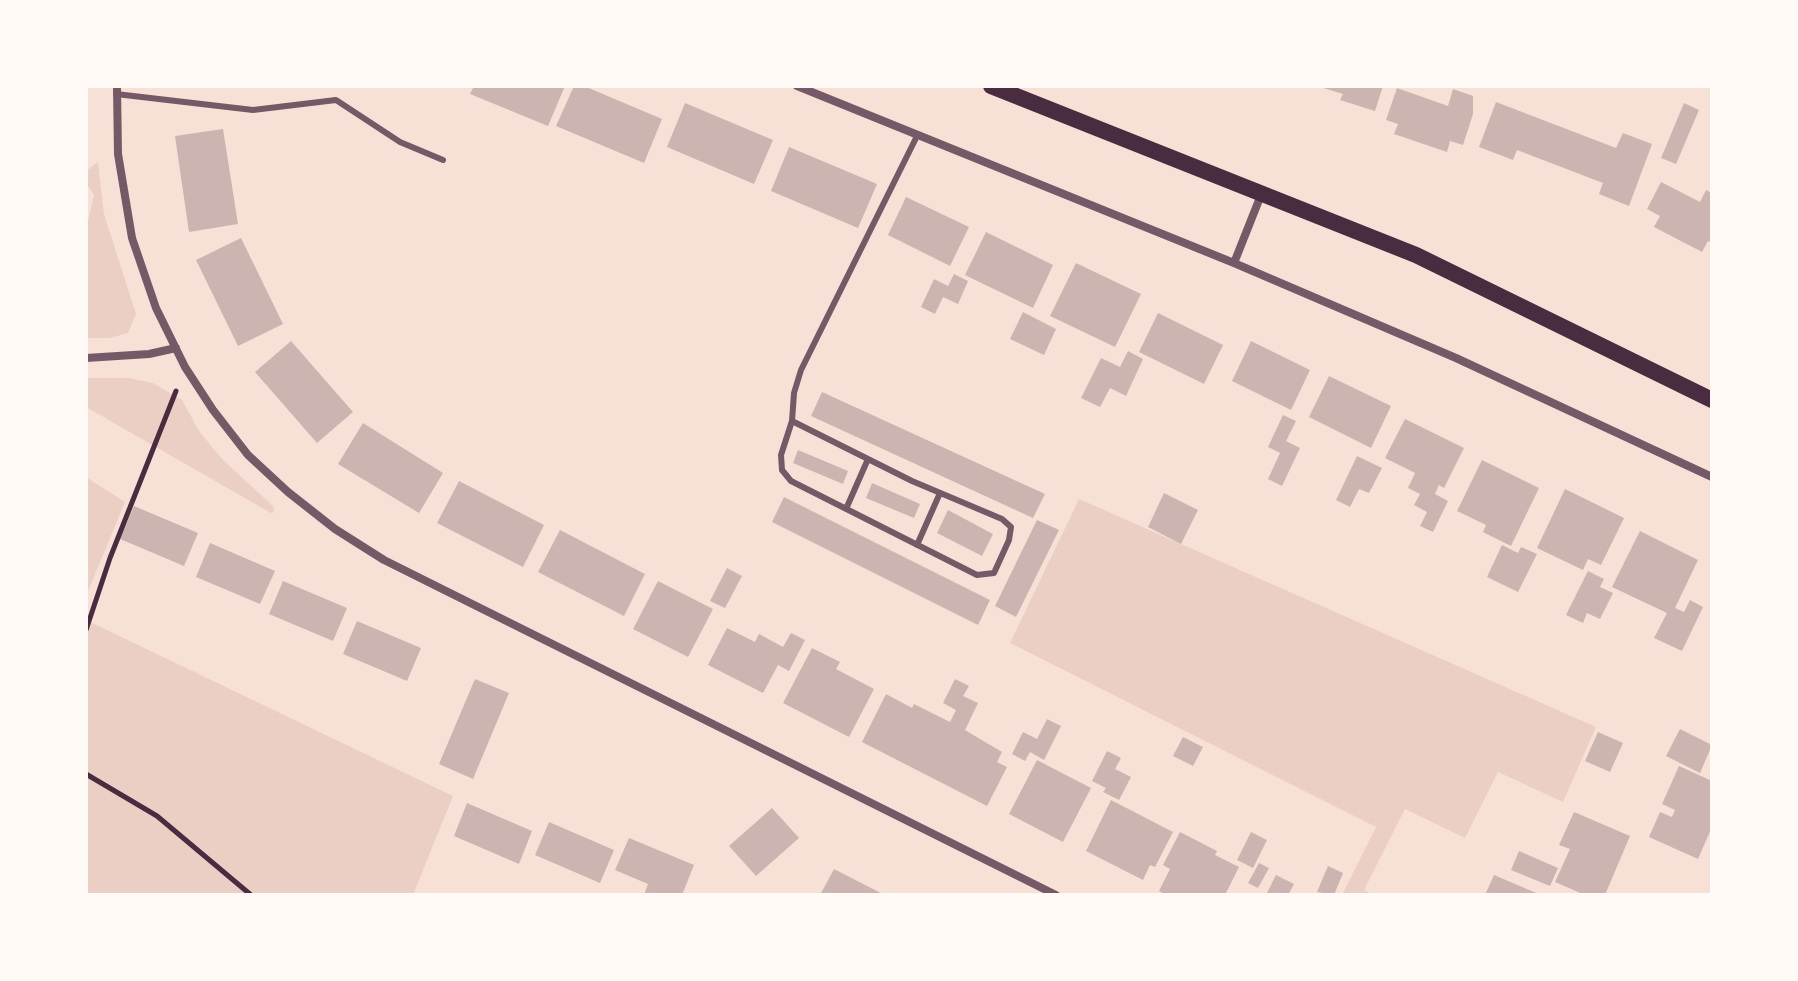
<!DOCTYPE html>
<style>
body{margin:0}
#map{position:relative;width:1798px;height:981px;overflow:hidden;background:#f7e1d7;font-family:Spectral,serif}
canvas{display:block}
.frame{position:absolute;inset:0;border:88px solid #fffaf5;pointer-events:none}
</style>
<div id="map">
<canvas width="1798" height="981"></canvas>
<div class="frame"></div>
</div>
<script>
const ctx = document.querySelector('canvas').getContext('2d');
ctx.lineJoin = 'round';
function paint(path, color) { ctx.fillStyle = color; ctx.fill(path, 'evenodd'); }
const poly = rows => new Path2D(rows.map(r => 'M' + r).join(''));
function stroke(path, color, width, dash) { ctx.strokeStyle = color; ctx.lineWidth = width; ctx.lineCap = dash ? 'butt' : 'round'; ctx.setLineDash(dash || []); ctx.stroke(path); }
paint(poly([
 [98,162,104,214,136,314,128,333,110,338,86,338,86,230,94,195,86,183,86,171],
 [86,378,129,378,153,383,182,400,199,431,223,460,273,506,274,512,271,513,86,407],
 [86,477,125,502,86,596],
 [1079,499,1596,727,1563,802,1498,772,1465,838,1405,809,1364,890,1374,895,1342,895,1376,827,1010,643],
 [86,620,453,796,413,895,86,895]
]), '#ebcfc5');
paint(poly([
 [474,86,565,86,548,126,470,94],
 [574,86,584,86,662,119,644,163,556,126],
 [1383,86,1375,111,1340,100,1343,94,1320,87],
 [1397,88,1448,106,1453,89,1473,96,1473,114,1463,145,1450,141,1447,152,1394,134,1398,124,1386,120],
 [1496,102,1616,148,1623,133,1652,144,1629,206,1599,194,1603,183,1517,150,1513,160,1479,147],
 [685,103,773,140,754,184,667,147],
 [1684,103,1699,110,1676,164,1661,158],
 [223,129,238,224,189,232,175,136],
 [789,147,877,184,858,228,771,191],
 [1661,182,1700,202,1706,190,1712,193,1712,243,1708,241,1702,252,1654,227,1660,216,1647,209],
 [906,197,969,227,950,266,888,235],
 [986,232,1053,265,1033,308,965,275],
 [241,238,283,324,238,346,196,260],
 [1076,263,1141,294,1115,347,1050,316],
 [954,274,968,281,958,304,943,297,935,314,921,307,934,279,948,286],
 [1023,312,1056,329,1044,355,1010,339],
 [1158,313,1223,345,1204,384,1139,352],
 [291,341,353,412,317,443,255,372],
 [1251,341,1310,370,1291,410,1232,381],
 [1128,351,1143,359,1126,396,1110,388,1100,407,1081,398,1101,358,1120,367],
 [1329,376,1391,406,1371,448,1309,417],
 [822,392,1045,494,1033,518,811,416],
 [1283,415,1296,421,1286,441,1300,448,1282,486,1268,479,1280,453,1268,447],
 [1405,419,1464,448,1444,488,1439,485,1435,494,1448,501,1433,532,1420,526,1427,512,1414,505,1420,494,1408,488,1415,473,1385,458],
 [363,423,443,473,419,513,338,464],
 [798,450,848,471,843,484,793,463],
 [1357,456,1382,468,1369,493,1359,489,1350,507,1336,500],
 [1482,460,1539,488,1511,546,1483,532,1486,525,1457,511],
 [459,481,544,525,523,567,437,523],
 [872,483,920,504,914,518,866,498],
 [1565,489,1624,518,1601,565,1588,559,1583,570,1537,548],
 [1164,493,1198,510,1181,544,1148,527],
 [784,497,990,600,978,625,772,522],
 [134,506,198,533,184,566,120,539],
 [948,510,993,534,982,556,937,533],
 [1037,520,1059,530,1016,617,995,606],
 [560,530,645,574,624,616,538,572],
 [1640,531,1698,560,1675,608,1684,612,1690,600,1703,607,1682,651,1654,638,1667,613,1612,587],
 [210,543,275,571,260,604,196,577],
 [1502,545,1518,553,1521,547,1537,554,1518,592,1487,577],
 [727,568,742,576,725,608,710,601],
 [1588,571,1604,579,1600,587,1613,593,1600,619,1587,613,1583,623,1566,615],
 [283,581,347,608,333,641,269,614],
 [658,581,713,609,688,657,633,629],
 [357,621,421,648,407,681,343,654],
 [727,628,755,642,759,634,783,647,791,633,805,640,789,671,778,665,763,693,708,665],
 [812,648,840,662,836,669,874,689,849,737,783,703],
 [475,679,509,693,473,779,439,764],
 [955,679,969,686,963,696,978,703,965,730,1002,752,997,762,1007,767,987,806,862,742,886,694,912,708,914,704,950,722,956,710,943,703],
 [1047,719,1061,726,1044,760,1030,752,1025,761,1012,754,1023,732,1037,739],
 [1680,729,1712,745,1700,773,1666,756],
 [1598,732,1623,743,1610,772,1585,761],
 [1183,737,1203,747,1193,766,1173,756],
 [1107,751,1121,758,1115,769,1131,777,1119,800,1103,792,1106,788,1092,781],
 [1037,760,1091,788,1063,842,1009,814],
 [1679,766,1712,781,1712,827,1698,859,1649,837,1660,812,1672,817,1675,810,1662,804],
 [1111,800,1173,832,1155,867,1150,865,1143,880,1086,851],
 [467,803,532,831,519,864,454,836],
 [772,808,799,838,756,876,729,846],
 [1574,812,1630,836,1605,895,1585,895,1555,882,1570,849,1559,845],
 [549,822,614,850,600,883,535,855],
 [1180,832,1217,851,1215,855,1239,867,1225,895,1166,895,1159,891,1170,869,1163,865],
 [1251,832,1267,840,1253,868,1237,860],
 [629,838,694,865,682,895,644,895,648,884,615,870],
 [1519,851,1558,868,1550,886,1511,870],
 [1259,863,1269,868,1258,888,1248,883],
 [1328,866,1343,873,1334,895,1317,892],
 [834,869,875,890,884,895,820,895],
 [1276,875,1294,884,1288,895,1266,895],
 [1494,875,1541,895,1485,895]
]), '#ccb4b1');
stroke(poly([
 [86,630,110,558,176,391],
 [86,774,157,816,251,895]
]), '#4a2c40', 5);
stroke(poly([
 [116,94,253,110,336,100,400,142,443,160],
 [792,421,781,455,782,470,791,481,977,575,994,573,1009,540,1011,527,1002,519,912,481,792,421,794,393,801,370,917,136],
 [846,509,868,459],
 [917,545,940,493]
]), '#755966', 6);
stroke(poly([
 [117,86,118,154,132,238,156,308,185,367,213,410,248,455,288,492,335,529,384,560,1056,895],
 [797,86,1234,263,1456,358,1712,477],
 [1234,263,1261,195],
 [86,358,149,354,176,348]
]), '#755966', 8);
stroke(poly([
 [991,86,1416,255,1712,400]
]), '#4a2c40', 16);
</script>
